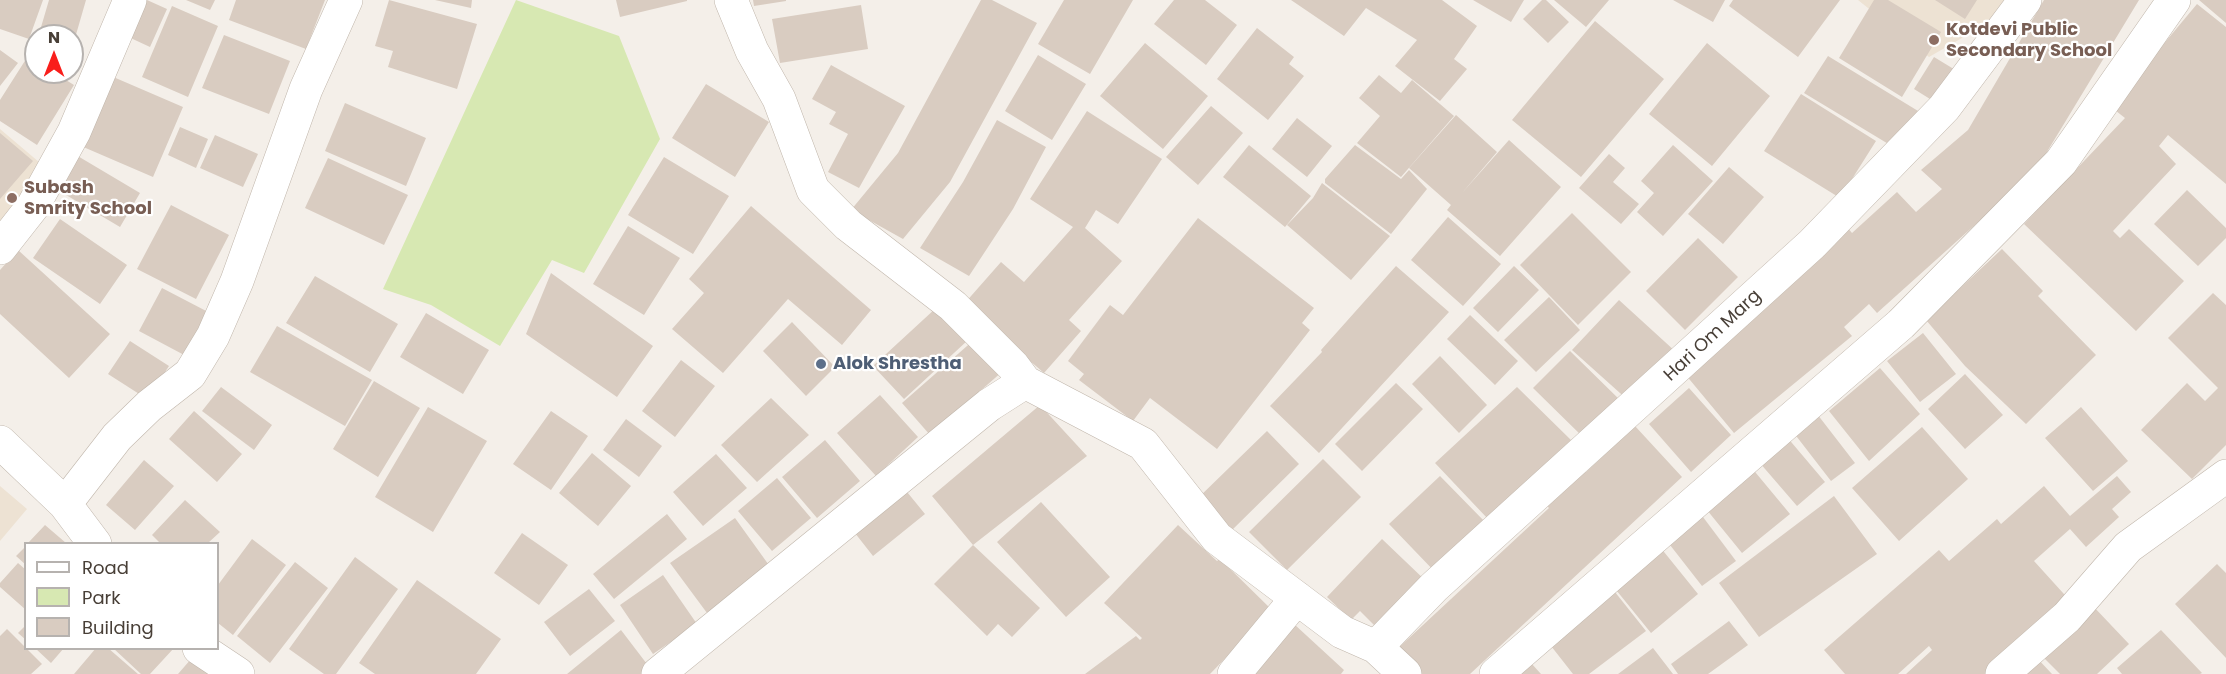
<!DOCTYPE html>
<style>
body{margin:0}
#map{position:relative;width:2226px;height:674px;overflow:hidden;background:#f4efe9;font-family:Poppins,sans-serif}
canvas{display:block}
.legend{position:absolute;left:24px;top:542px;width:195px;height:108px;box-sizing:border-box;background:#fff;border:2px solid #b6b2af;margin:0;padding:8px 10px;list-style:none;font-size:18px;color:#483f37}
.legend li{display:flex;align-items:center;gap:12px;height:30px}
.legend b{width:30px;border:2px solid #b6b2af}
.north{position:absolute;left:24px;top:24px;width:60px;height:60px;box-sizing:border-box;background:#fff;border:2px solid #b6b2af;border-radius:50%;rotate:0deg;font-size:16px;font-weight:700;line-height:24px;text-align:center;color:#483f37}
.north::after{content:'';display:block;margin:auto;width:21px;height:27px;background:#f91e1b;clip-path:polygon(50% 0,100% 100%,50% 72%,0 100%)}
</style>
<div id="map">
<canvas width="2226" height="674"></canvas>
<ul class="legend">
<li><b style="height:8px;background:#fff"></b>Road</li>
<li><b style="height:16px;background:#d7e8b2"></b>Park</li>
<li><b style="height:16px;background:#d9ccc1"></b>Building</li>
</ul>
<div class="north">N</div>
</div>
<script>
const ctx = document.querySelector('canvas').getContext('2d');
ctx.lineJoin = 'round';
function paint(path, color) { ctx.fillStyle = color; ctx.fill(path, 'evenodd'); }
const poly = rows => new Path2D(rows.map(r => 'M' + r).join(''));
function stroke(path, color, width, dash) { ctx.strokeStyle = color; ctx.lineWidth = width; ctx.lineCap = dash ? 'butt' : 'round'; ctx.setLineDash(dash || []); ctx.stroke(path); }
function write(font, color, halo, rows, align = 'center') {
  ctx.font = font + ' Poppins,sans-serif'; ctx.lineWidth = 4.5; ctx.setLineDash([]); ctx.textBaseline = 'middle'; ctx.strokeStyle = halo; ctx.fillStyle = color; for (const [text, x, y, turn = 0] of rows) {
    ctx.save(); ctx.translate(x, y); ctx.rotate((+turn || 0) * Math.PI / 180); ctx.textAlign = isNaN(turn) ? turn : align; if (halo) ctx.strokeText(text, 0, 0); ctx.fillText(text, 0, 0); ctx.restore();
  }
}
paint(poly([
 [1858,0,2004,0,1988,23,1929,57],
 [0,129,46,168,0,228],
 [0,486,27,509,0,541]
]), '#ede2d3');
paint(poly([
 [516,0,619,36,660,139,584,273,552,260,500,346,431,305,383,289]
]), '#d7e8b2');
paint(poly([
 [0,0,43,0,29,39,0,29],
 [49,0,86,0,73,45,72,36,39,34],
 [137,0,147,0,167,9,150,47,122,34],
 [186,0,215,0,210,10],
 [236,0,325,0,306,49,229,20],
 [389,0,477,24,457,89,388,67,393,51,375,46],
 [435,0,472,0,471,8],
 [616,0,687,0,687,1,620,17],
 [753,0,786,0,786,1,754,6],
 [981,0,992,0,1037,23,950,182,903,239,851,210,898,153],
 [1064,0,1133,0,1090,74,1038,44],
 [1174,0,1205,0,1237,25,1206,65,1154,24],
 [1291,0,1442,0,1477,26,1454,59,1467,69,1440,101,1395,66,1417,40,1366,8,1344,36],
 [1473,0,1524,0,1511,22],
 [1542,0,1546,0,1569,22,1548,43,1523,19],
 [1554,0,1609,0,1586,27],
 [1673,0,1725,0,1713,22],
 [1733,0,1840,0,1798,57,1729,6],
 [1874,0,1888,0,1941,32,1902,97,1839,58],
 [1935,0,1977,0,1965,19],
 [2044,0,2139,0,2036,170,1877,313,1869,304,1844,327,1852,336,1734,433,1685,374,1847,227,1852,233,1897,192,1916,212,1942,189,1921,170,1968,130],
 [2199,0,2226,0,2226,23],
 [2197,4,2226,27,2226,184,2168,135,2159,146,2176,164,2113,231,2120,238,2129,229,2184,281,2136,331,2024,224,2125,118,2111,107],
 [861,5,868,49,780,63,772,19],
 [172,6,218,26,188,97,142,77],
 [1595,21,1664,79,1581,177,1512,120],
 [1257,28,1294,57,1289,64,1304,76,1268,120,1217,79],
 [224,35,290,61,269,114,202,88],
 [1145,43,1208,96,1163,149,1100,96],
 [1707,43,1770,96,1712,166,1649,114],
 [0,50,18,63,0,86],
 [1038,55,1086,84,1052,140,1005,111],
 [28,56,36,62,36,72,53,72,74,85,37,145,0,121,0,100],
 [1828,56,1923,114,1900,151,1804,93],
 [1934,57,1957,71,1938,104,1914,89],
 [831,65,905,106,859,188,828,172,848,134,829,124,836,112,812,99],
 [1379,75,1401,93,1412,80,1454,116,1401,177,1357,143,1380,116,1359,98],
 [111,76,183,107,153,177,81,146],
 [706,84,769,122,735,177,672,138],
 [1801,94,1876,141,1840,198,1764,151],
 [345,103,426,138,406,186,325,151],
 [1211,106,1243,133,1198,185,1166,157],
 [1087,111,1162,159,1118,224,1096,210,1085,228,1122,261,1069,320,1081,331,1044,373,964,304,1001,262,1024,282,1073,227,1030,199],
 [1456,115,1497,152,1462,193,1509,140,1561,187,1500,256,1447,210,1451,205,1409,168],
 [1297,118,1332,146,1307,177,1272,149],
 [997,120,1046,147,1013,209,969,276,920,248,963,182],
 [180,127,208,139,196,168,168,155],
 [0,133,33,161,0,199],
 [215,135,258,154,243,187,200,168],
 [1249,145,1311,196,1285,227,1223,177],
 [1355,145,1401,179,1409,170,1427,189,1391,234,1325,183,1325,179],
 [1673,145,1713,181,1663,236,1637,212,1654,193,1641,181],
 [1609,154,1625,168,1613,182,1639,204,1621,224,1579,188],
 [76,155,140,193,120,227,56,189],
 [664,157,729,196,693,254,628,215],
 [328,158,408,195,384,245,305,208],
 [1729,167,1764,197,1723,244,1688,214],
 [1322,183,1390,236,1351,280,1287,225,1313,198],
 [2187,190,2226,228,2226,238,2198,266,2154,224],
 [171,205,229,235,196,299,137,269],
 [751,206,871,310,842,345,788,299,723,373,672,329,704,293,689,279],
 [1572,213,1631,272,1578,325,1520,265],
 [1448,217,1501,264,1463,306,1411,260],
 [1198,218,1314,308,1302,323,1310,330,1217,449,1150,398,1133,421,1079,380,1084,374,1068,361,1110,305,1123,315],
 [60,219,127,265,100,304,33,258],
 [628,226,680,258,644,315,593,284],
 [1698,238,1738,277,1685,330,1646,291],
 [2002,249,2043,291,2038,296,2096,355,2026,424,1965,366,1926,320],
 [18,250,110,334,69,378,0,314,0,270],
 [1396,266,1449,312,1319,453,1270,406,1322,352,1321,350],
 [1514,266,1539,290,1498,332,1473,308],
 [551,273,653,346,617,397,526,334],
 [315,276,398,324,370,372,286,323],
 [162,288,210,313,186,356,139,331],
 [2213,293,2226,305,2226,445,2192,479,2141,430,2187,383,2205,401,2218,388,2168,338],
 [1549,297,1580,330,1536,372,1504,340],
 [1619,300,1676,352,1630,402,1572,350],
 [936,308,967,341,904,399,873,366],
 [426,313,489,350,463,394,400,357],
 [1470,315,1518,361,1495,385,1447,339],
 [792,322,835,367,806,396,763,351],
 [277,326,372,380,345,426,250,372],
 [1923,333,1956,374,1920,402,1887,361],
 [975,339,1003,371,930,435,902,403],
 [130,341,169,366,147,399,108,374],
 [1570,351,1623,403,1586,440,1533,388],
 [1440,356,1487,405,1459,433,1412,384],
 [681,360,715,386,675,437,642,411],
 [1880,368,1920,414,1869,461,1829,411],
 [1965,374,2003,415,1965,449,1928,409],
 [374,381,420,408,378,477,333,449],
 [1396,383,1423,409,1362,471,1335,444],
 [221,387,272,425,254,450,202,411],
 [1517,387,1571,440,1488,519,1435,463],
 [1689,388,1731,435,1691,472,1649,424],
 [880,395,918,437,876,476,837,433],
 [771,398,809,435,757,482,721,445],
 [1040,405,1087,456,973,545,1040,608,1012,637,998,624,987,636,934,584,973,545,932,496],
 [428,407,487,441,433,532,375,497],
 [2081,407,2128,461,2093,491,2045,438],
 [1814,410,1855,463,1831,481,1790,428],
 [194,411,242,454,217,482,169,439],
 [551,411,588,436,551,490,513,464],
 [626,419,662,446,639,477,603,450],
 [1635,426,1682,477,1470,674,1417,674,1395,651,1549,508,1545,504,1583,468,1586,472],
 [1922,427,1968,479,1899,541,1852,488],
 [1781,430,1825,482,1797,506,1753,455],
 [1267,431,1299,464,1229,533,1196,500],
 [825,440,860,481,817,518,782,477],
 [592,453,631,486,598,526,559,493],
 [716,454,747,488,703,526,673,492],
 [1323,459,1361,497,1287,570,1249,532],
 [144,460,174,486,135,530,106,505],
 [1746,461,1790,514,1742,553,1698,499],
 [1440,476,1487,524,1437,574,1389,524],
 [2117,476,2131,492,2112,509,2119,517,2086,547,2070,529,2034,561,2073,604,1993,674,1906,674,1932,650,1929,646,1898,674,1845,674,1824,650,1939,550,1949,561,1997,519,2001,524,2044,486,2070,516],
 [777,478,811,518,772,551,738,511],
 [903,487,925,514,873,556,851,528],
 [1834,496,1877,554,1759,637,1719,583],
 [185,500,220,532,208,543,160,543,152,535],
 [1041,502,1110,577,1066,617,997,542],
 [1697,509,1736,561,1702,586,1663,536],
 [667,514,687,539,614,599,593,574],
 [735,518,771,568,707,613,670,563],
 [45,525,66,543,28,543],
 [1178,525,1217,561,1220,559,1272,610,1210,674,1085,674,1136,636,1140,640,1142,638,1104,603],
 [522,533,568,565,539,605,494,573],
 [252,539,286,565,233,635,218,623,218,585],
 [1382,539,1427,582,1380,631,1360,611,1351,620,1327,597],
 [1656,542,1698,594,1651,633,1608,580],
 [26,546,26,565,16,556],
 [355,557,398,589,336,674,324,674,289,649],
 [295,562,328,588,270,663,237,636],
 [18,563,26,570,26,610,0,587,0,583],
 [2217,564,2226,573,2226,658,2175,604],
 [663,575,697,624,653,654,620,605],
 [417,580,501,639,476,674,375,674,359,663],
 [1611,587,1646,631,1589,674,1573,674,1544,637],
 [589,589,615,621,570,656,544,622],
 [2092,605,2129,644,2097,674,2060,674,2040,654],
 [1729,621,1748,645,1708,674,1678,674,1671,664],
 [1294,624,1344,670,1341,674,1252,674],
 [26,625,26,640,18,633],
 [7,629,42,664,31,674,0,674,0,636],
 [621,630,650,668,642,674,567,674],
 [2161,630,2202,673,2200,674,2122,674,2117,668],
 [35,648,64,648,51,663],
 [96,648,108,648,138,674,74,674],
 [113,648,174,648,150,674,141,674],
 [1653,648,1673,674,1618,674],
 [2036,657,2052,674,2016,674],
 [191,659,208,674,178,674],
 [1531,663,1541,674,1517,674]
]), '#d9ccc1');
const street = poly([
 [731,0,752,51,779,99,813,190,848,225,953,306,1013,366,1025,382,1143,444,1217,538,1342,632,1376,647,1405,674],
 [0,248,33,206,74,132,130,0],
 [0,442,65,504,95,544],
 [65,504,117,437,149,406,190,374,213,336,237,281,306,89,346,0],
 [1376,647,1434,587,1812,244,1944,108,2025,0],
 [199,648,238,674],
 [658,674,989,405,1025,382],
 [1234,674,1297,598],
 [1496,674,1901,324,2061,162,2174,0],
 [2002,674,2067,617,2128,547,2226,476]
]);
stroke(street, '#c0b6ab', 34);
stroke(street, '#fff', 33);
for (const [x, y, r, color] of [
 [1934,40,6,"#8d6e63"],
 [12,198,6,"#8d6e63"],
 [821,364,6,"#5c6f8a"]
]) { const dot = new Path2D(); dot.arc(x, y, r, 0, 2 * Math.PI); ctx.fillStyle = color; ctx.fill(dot); stroke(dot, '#fff', 2); }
write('bold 18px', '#785e54', '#fff', [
 ["Kotdevi Public",1946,30],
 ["Secondary School",1946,51],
 ["Subash",24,188],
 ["Smrity School",24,209]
], 'left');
write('18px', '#483f37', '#fff', [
 ["Hari Om Marg",1713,336,-43]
]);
write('bold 18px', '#4e5e75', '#fff', [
 ["Alok Shrestha",833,364]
], 'left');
</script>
